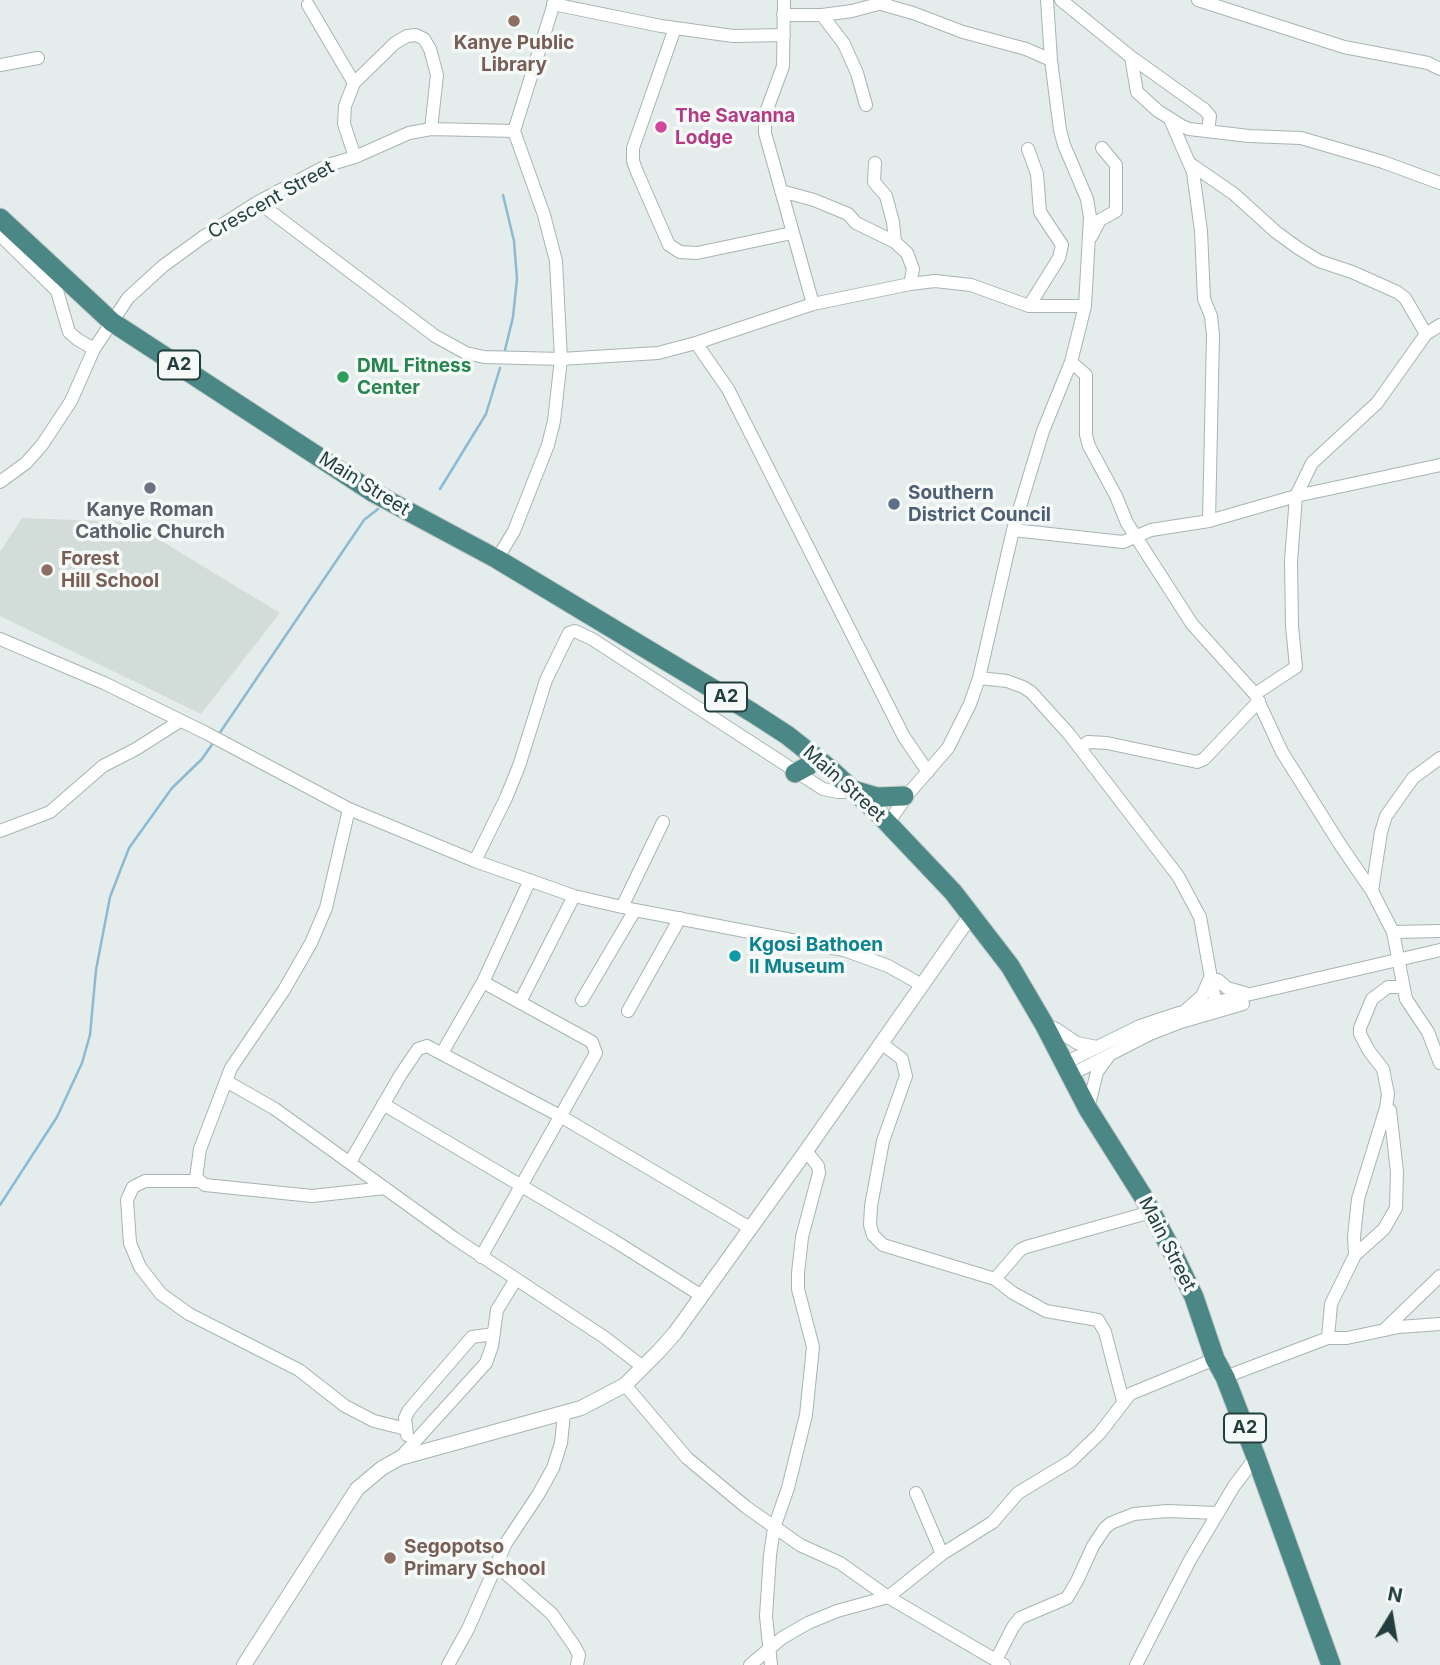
<!DOCTYPE html>
<style>
body{margin:0}
#map{position:relative;width:1440px;height:1665px;overflow:hidden;background:#e4edeb;font-family:Inter,sans-serif}
canvas{display:block}
.north{position:absolute;left:1356px;top:1581px;width:70px;height:70px;-webkit-text-stroke:5px #f5faf8;paint-order:stroke;rotate:11deg;font-size:19px;font-weight:700;line-height:28px;text-align:center;color:#233f3d}
.north::after{content:'';display:block;margin:auto;width:24px;height:32px;background:#233f3d;clip-path:polygon(50% 0,100% 100%,50% 72%,0 100%)}
</style>
<div id="map">
<canvas width="1440" height="1665"></canvas>
<div class="north">N</div>
</div>
<script>
const ctx = document.querySelector('canvas').getContext('2d');
ctx.lineJoin = 'round';
function paint(path, color) { ctx.fillStyle = color; ctx.fill(path, 'evenodd'); }
const poly = rows => new Path2D(rows.map(r => 'M' + r).join(''));
function stroke(path, color, width, dash) { ctx.strokeStyle = color; ctx.lineWidth = width; ctx.lineCap = dash ? 'butt' : 'round'; ctx.setLineDash(dash || []); ctx.stroke(path); }
function write(font, color, halo, rows, align = 'center') {
  ctx.font = font + ' Inter,sans-serif'; ctx.lineWidth = 7; ctx.setLineDash([]); ctx.textBaseline = 'middle'; ctx.strokeStyle = halo; ctx.fillStyle = color; for (const [text, x, y, turn = 0] of rows) {
    ctx.save(); ctx.translate(x, y); ctx.rotate((+turn || 0) * Math.PI / 180); ctx.textAlign = isNaN(turn) ? turn : align; if (halo) ctx.strokeText(text, 0, 0); ctx.fillText(text, 0, 0); ctx.restore();
  }
}
paint(poly([
 [22,518,130,522,280,613,201,714,0,616,0,552]
]), '#d2ddda');
stroke(poly([
 [503,195,514,241,517,279,513,317,505,350],
 [440,489,486,414,500,368],
 [219,734,364,520,378,509],
 [0,1205,57,1117,82,1063,90,1035,96,970,110,897,129,848,172,788,202,759,213,743]
]), '#8cbad3', 2.5);
const minor = poly([
 [784,0,783,66,765,115,765,133,813,304],
 [1061,0,1131,57,1137,92,1158,111,1182,126,1189,129,1249,136,1301,138,1383,162,1440,183],
 [1198,0,1344,47,1428,63,1440,69],
 [553,4,661,26,733,36,784,35],
 [881,4,913,13,963,32,1026,49,1051,60],
 [308,5,354,83],
 [783,15,822,15,852,11,886,2],
 [822,15,844,44,857,73,866,105],
 [675,28,633,148,633,161,637,172,669,245,680,252,697,253,792,233],
 [1131,57,1205,110,1210,116,1208,131],
 [0,65,38,58],
 [1170,119,1193,172,1201,231,1204,299,1211,316,1213,335,1209,521],
 [514,131,555,0],
 [1028,149,1037,174,1040,212,1062,245,1059,258,1029,306],
 [355,157,344,124,345,106,354,83,395,43,407,36,416,35,424,39,430,49,437,75,431,129],
 [875,163,874,182,886,196,893,222,895,242,907,253,913,269,910,284],
 [1192,165,1234,194,1276,232,1298,248,1319,261,1352,272,1397,292,1405,298,1426,334],
 [781,191,814,200,848,214,856,223,895,242],
 [258,202,435,336,466,353,484,357,561,359,658,353,696,343,813,304,910,284,935,281,971,285,1029,306,1085,306],
 [0,235,57,291,69,332,77,339,94,349],
 [1091,237,1100,220,1116,211,1116,165,1102,148],
 [696,343,728,389,904,737,928,772],
 [1071,362,1086,375,1086,435,1089,446,1116,496,1127,523,1192,624,1255,694,1282,752,1341,846,1372,891,1393,932,1406,999,1428,1032,1440,1063],
 [0,482,26,463,42,445,71,401,94,349,128,298,163,266,203,237,258,202,328,165,355,157,409,133,431,129,514,131],
 [1013,530,1123,542,1151,530,1209,521,1296,496,1312,463,1377,403,1426,334,1440,325],
 [497,559,514,531,548,445,554,421,561,359,556,261,544,215,514,131],
 [0,639,104,683,206,733,349,809,475,861,574,896,635,910,844,950,888,966,922,985],
 [979,678,1007,681,1023,687,1031,692,1069,734,1178,876,1200,917,1217,1011],
 [1255,694,1296,667,1292,626,1291,561,1296,496,1440,465],
 [1080,748,1088,742,1107,743,1197,762,1204,759,1259,701],
 [349,809,326,908,311,943,284,990,231,1068,200,1149,196,1178,205,1185,312,1196,385,1188],
 [888,823,909,793,948,748,970,704,979,678,1013,530,1043,431,1071,362,1085,306,1090,217,1087,199,1064,145,1060,130,1051,60,1047,0],
 [0,831,50,812,103,766,136,749,180,721],
 [475,861,506,798,519,766,546,680,569,633,575,631,592,639,823,789,838,792,855,792],
 [1372,891,1381,832,1386,816,1413,778,1440,758],
 [622,907,663,822],
 [1393,932,1440,931],
 [1218,980,1227,988,1245,993],
 [582,1000,635,910],
 [520,1002,574,896],
 [1187,1009,1202,996,1210,978],
 [628,1011,680,918],
 [1044,1024,1056,1029,1077,1043,1097,1047],
 [881,1043,902,1059,906,1076,883,1141,871,1206,870,1225,873,1235,883,1245,995,1279,1013,1293,1046,1311,1098,1320,1105,1332,1123,1401],
 [442,1053,483,982,530,880],
 [1063,1064,1140,1026,1176,1014,1225,1000,1440,950],
 [1070,1075,1150,1034,1181,1022,1243,1004],
 [226,1081,275,1109,454,1238,604,1337,643,1367],
 [383,1104,613,1240,702,1296],
 [1088,1109,1097,1072,1108,1057],
 [350,1162,401,1074,418,1049,427,1046,562,1117,750,1228],
 [197,1181,145,1181,133,1187,127,1200,130,1243,140,1267,161,1294,189,1314,299,1370,345,1406,374,1421,406,1429],
 [1355,1255,1384,1229,1396,1208,1397,1172,1390,1110,1386,1108],
 [481,1257,596,1053,592,1042,483,982],
 [995,1279,1020,1250,1026,1247,1151,1212],
 [1385,1329,1440,1276],
 [1328,1338,1331,1304,1355,1255,1354,1237,1358,1199,1386,1108,1388,1094,1383,1069,1369,1051,1360,1034,1360,1028,1372,999,1388,987,1403,987],
 [1225,1377,1328,1338,1347,1338,1399,1327,1440,1324],
 [625,1385,687,1458,746,1507,800,1545,840,1563,888,1597,1004,1665],
 [407,1435,405,1418,409,1410,472,1337,494,1334],
 [400,1458,486,1363,492,1346,497,1310,516,1279],
 [916,1493,942,1554],
 [496,1565,552,1614,575,1647,579,1655,577,1665],
 [996,1660,1013,1627,1020,1618,1067,1598,1077,1581,1093,1546,1105,1528,1111,1523,1134,1514,1167,1511,1218,1513],
 [448,1665,468,1629,506,1543,538,1495,553,1468,561,1443,564,1414],
 [750,1665,782,1638,808,1623,837,1611,888,1597,942,1554,993,1522,1018,1493,1071,1461,1099,1434,1130,1394,1215,1359],
 [771,1665,766,1616,770,1555,774,1528,788,1488,806,1415,813,1347,798,1289,798,1273,802,1237,819,1173,818,1166,806,1151],
 [1136,1665,1190,1560,1234,1486,1256,1457]
]);
const tertiary = poly([
 [244,1665,357,1489,382,1468,400,1458,581,1408,625,1385,659,1351,675,1333,806,1151,971,915]
]);
const trunk = poly([
 [0,218,112,322,374,493,497,559,753,713,787,735,830,769,879,814,953,892,1010,966,1044,1024,1088,1109,1144,1198,1173,1253,1194,1297,1215,1359,1225,1377,1256,1457,1331,1665],
 [795,773,808,766,813,755],
 [857,791,877,797,904,796]
]);
stroke(minor, '#a6b5b3', 14);
stroke(tertiary, '#a6b5b3', 16);
stroke(trunk, '#c1c9c9', 21);
stroke(minor, '#fff', 12);
stroke(tertiary, '#fff', 14);
stroke(trunk, '#4b8885', 19);
for (const [x, y, r, color] of [
 [514,21,7,"#8d6e63"],
 [661,127,7,"#d1479c"],
 [343,377,7,"#2e9e5b"],
 [150,488,7,"#6b7280"],
 [894,504,7,"#5c6f8a"],
 [47,570,7,"#8d6e63"],
 [735,956,7,"#0f9aa8"],
 [390,1558,7,"#8d6e63"]
]) { const dot = new Path2D(); dot.arc(x, y, r, 0, 2 * Math.PI); ctx.fillStyle = color; ctx.fill(dot); stroke(dot, '#f5faf8', 2.5); }
for (const [x, y, w] of [
 [179,365,42],
 [726,697,42],
 [1245,1428,42]
]) { const box = new Path2D(); box.roundRect(x - w / 2, y - 14.5, w, 29, 5); ctx.fillStyle = '#f5faf8'; ctx.fill(box); stroke(box, '#233f3d', 2); }
write('bold 18px', '#233f3d', null, [
 ["A2",179,365],
 ["A2",726,697],
 ["A2",1245,1428]
]);
write('bold 19px', '#785e54', '#f5faf8', [
 ["Kanye Public",514,43,"center"],
 ["Library",514,65,"center"],
 ["Forest",61,559],
 ["Hill School",61,581],
 ["Segopotso",404,1547],
 ["Primary School",404,1569]
], 'left');
write('bold 19px', '#b23c85', '#f5faf8', [
 ["The Savanna",675,116],
 ["Lodge",675,138]
], 'left');
write('19px', '#233f3d', '#f5faf8', [
 ["Crescent Street",271,200,-29],
 ["Main Street",364,484,32],
 ["Main Street",844,784,42],
 ["Main Street",1167,1244,63]
]);
write('bold 19px', '#27864d', '#f5faf8', [
 ["DML Fitness",357,366],
 ["Center",357,388]
], 'left');
write('bold 19px', '#4e5e75', '#f5faf8', [
 ["Southern",908,493],
 ["District Council",908,515]
], 'left');
write('bold 19px', '#5b616d', '#f5faf8', [
 ["Kanye Roman",150,510],
 ["Catholic Church",150,532]
]);
write('bold 19px', '#0d838f', '#f5faf8', [
 ["Kgosi Bathoen",749,945],
 ["II Museum",749,967]
], 'left');
</script>
